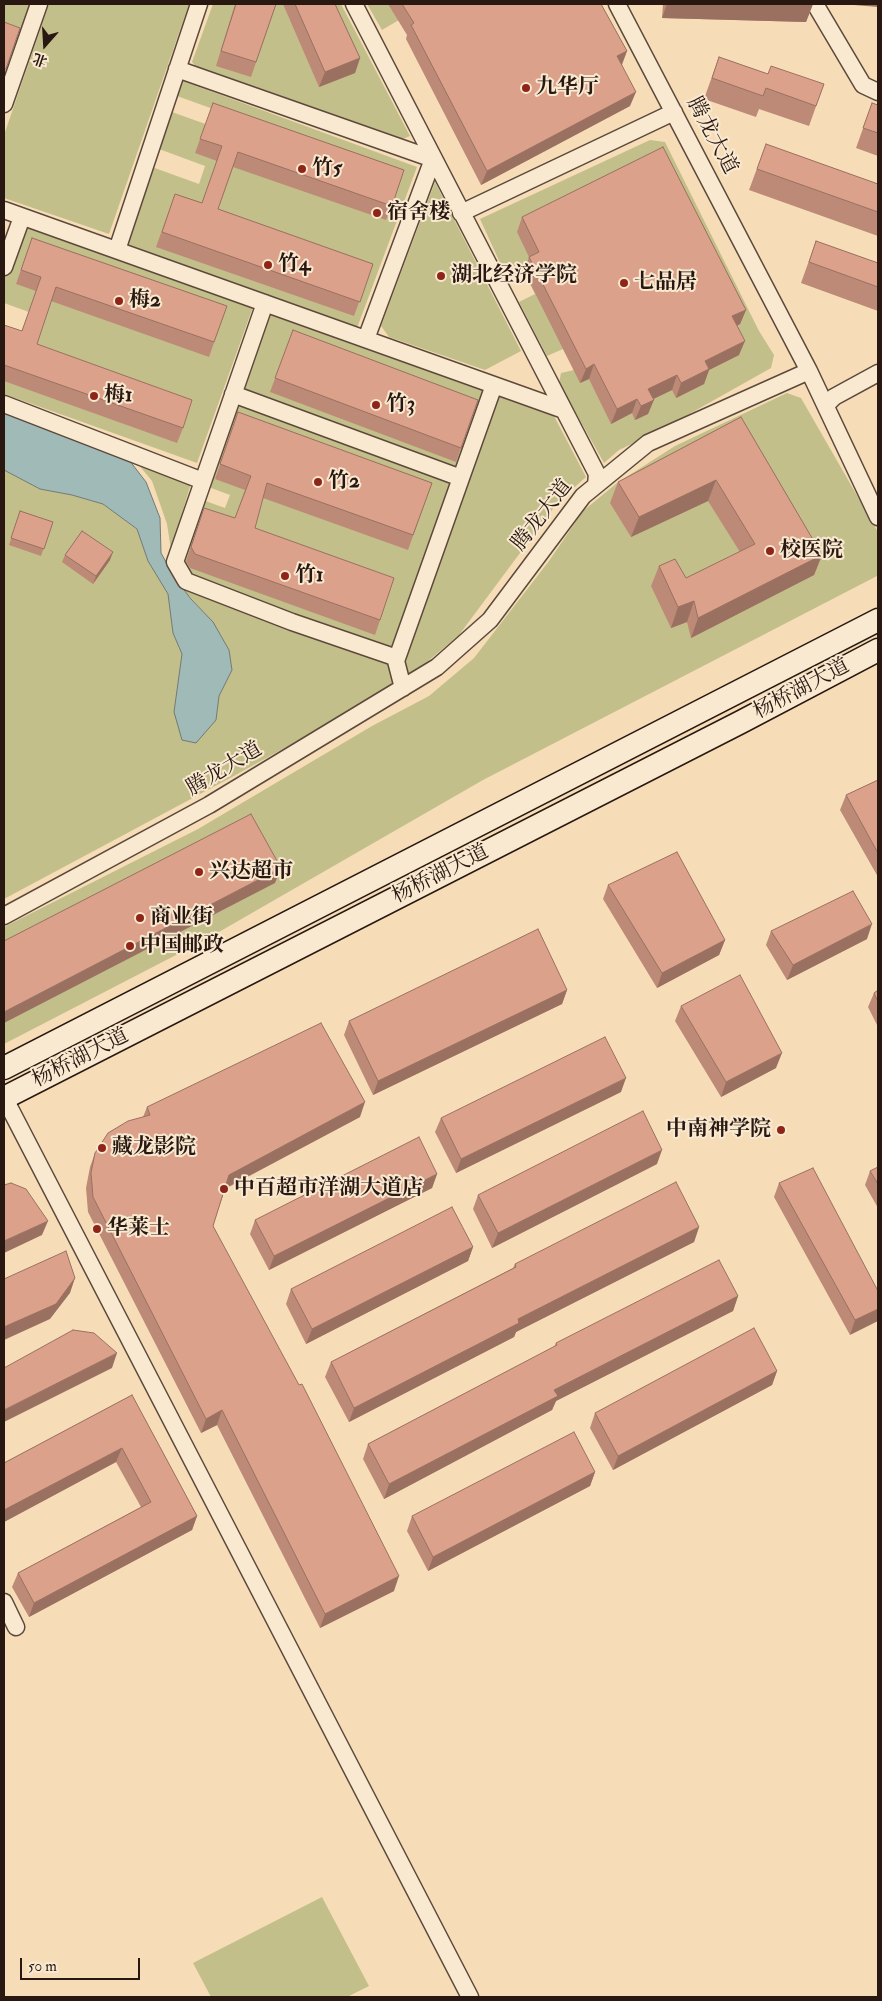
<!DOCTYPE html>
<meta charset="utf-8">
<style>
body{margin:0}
#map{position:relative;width:882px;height:2001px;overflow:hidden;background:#f6ddb8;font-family:"IM FELL Double Pica","Noto Serif SC",serif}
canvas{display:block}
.frame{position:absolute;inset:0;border:5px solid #281811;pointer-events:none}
.north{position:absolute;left:20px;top:20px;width:50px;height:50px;-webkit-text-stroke:4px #f9e9d1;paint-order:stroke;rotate:199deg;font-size:14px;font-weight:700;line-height:20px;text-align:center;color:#281811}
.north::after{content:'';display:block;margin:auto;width:18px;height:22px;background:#281811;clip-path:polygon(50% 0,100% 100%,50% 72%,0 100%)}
.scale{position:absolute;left:20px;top:1958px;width:120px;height:22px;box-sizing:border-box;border:2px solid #281811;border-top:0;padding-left:6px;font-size:15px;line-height:18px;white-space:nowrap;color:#281811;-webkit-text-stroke:4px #f9e9d1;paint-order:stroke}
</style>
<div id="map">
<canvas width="882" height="2001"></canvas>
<div class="frame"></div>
<div class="north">北</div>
<div class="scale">50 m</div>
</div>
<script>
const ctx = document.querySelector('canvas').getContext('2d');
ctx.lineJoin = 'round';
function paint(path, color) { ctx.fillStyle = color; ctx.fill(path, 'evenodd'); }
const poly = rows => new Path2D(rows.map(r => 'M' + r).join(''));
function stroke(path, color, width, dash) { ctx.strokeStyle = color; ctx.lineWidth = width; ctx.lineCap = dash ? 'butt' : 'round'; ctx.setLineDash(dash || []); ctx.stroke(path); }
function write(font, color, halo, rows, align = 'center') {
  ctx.font = font + ' "IM FELL Double Pica","Noto Serif SC",serif'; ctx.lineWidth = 4; ctx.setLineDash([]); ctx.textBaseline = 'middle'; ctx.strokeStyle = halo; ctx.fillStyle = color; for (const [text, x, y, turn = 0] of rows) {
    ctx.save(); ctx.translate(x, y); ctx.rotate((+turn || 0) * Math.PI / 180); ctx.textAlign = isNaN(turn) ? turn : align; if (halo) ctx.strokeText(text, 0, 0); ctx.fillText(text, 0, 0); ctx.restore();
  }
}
paint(poly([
 [4,4,30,4,4,81],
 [49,4,189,4,109,234,4,198,4,135],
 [213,4,341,4,410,136,400,140,199,70,192,62],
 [367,4,426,4,382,30],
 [183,81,417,167,357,328,124,243,152,167,199,184,205,166,159,149,172,112,211,126,216,110,177,96],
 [650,140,665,142,759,331,774,355,771,368,659,431,619,450,604,463,559,383,561,373,574,370,563,349,547,356,519,302,535,294,524,272,507,278,480,219],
 [435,182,521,351,485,370,389,337,381,326],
 [22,225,253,307,197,463,4,394,4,325,21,332,29,312,4,303,4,278],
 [268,314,554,416,586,477,558,502,459,635,402,683,232,777,4,899,4,470,40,489,72,495,103,504,137,529,148,561,168,594,173,633,182,654,174,712,216,720,219,696,232,670,229,650,213,623,181,587,397,658,463,474,240,391],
 [787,393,801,398,878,532,877,576,483,780,205,940,4,1044,4,927,198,829,372,726,429,696,474,658,549,561,583,511,617,483,675,446],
 [235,399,454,482,393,651,170,569,197,498,225,508,230,495,203,485],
 [133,458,192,480,171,550,167,524,152,481],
 [322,1897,369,1986,347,1997,211,1997,193,1963]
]), '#c3bf8a');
const water = poly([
 [4,411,126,456,146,482,160,518,161,553,175,578,191,599,213,622,229,650,232,670,219,696,216,720,196,743,182,740,174,712,182,654,173,633,168,594,148,561,137,529,103,504,72,495,40,489,4,470,4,411]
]);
paint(water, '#a0bab8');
stroke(water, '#707975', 1);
const street = poly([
 [354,4,597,474,596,485],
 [617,4,809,371,878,517],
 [815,4,863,85,878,92],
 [177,69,433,159,366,339],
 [4,104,39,4],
 [4,210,561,409],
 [461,213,674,112],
 [117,250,199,4],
 [4,267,22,217],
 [265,303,175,562,186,581,292,622,397,658],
 [233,394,461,478],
 [4,404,203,481],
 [826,405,834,397,878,373],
 [403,688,396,661,494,385],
 [4,916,209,805,437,667,490,620,583,496,648,443,809,371],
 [4,1097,470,1997],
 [4,1602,16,1627]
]);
const secondary = poly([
 [4,1068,878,620],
 [4,1098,741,722,878,650]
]);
stroke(street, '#5c493b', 19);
stroke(secondary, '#281811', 25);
stroke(street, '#f9e9d1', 16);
stroke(secondary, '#f9e9d1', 22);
paint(poly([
 [235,4,276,4,251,77,216,66],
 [283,4,335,4,360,58,355,73,319,87],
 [388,4,601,4,627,51,622,65,630,106,481,185,406,39,407,35],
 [663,4,813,4,806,22,662,18],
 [719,57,768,74,824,84,809,126,759,109,756,117,704,99],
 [213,103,404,170,386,220,233,167,218,209,373,264,354,316,156,247,175,194,202,203,217,161,195,153],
 [872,103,878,105,878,156,856,148],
 [766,144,878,184,878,236,749,190],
 [522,217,746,310,740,324,737,326,739,355,709,370,704,384,676,398,672,390,653,399,648,414,635,420,632,413,611,424,589,379,580,383,524,271,529,257,517,232],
 [32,238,227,306,209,357,51,301,37,344,183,428,177,443,4,381,4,325,22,331,36,291,16,284],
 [816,241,878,263,878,311,801,283],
 [293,330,478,400,456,462,270,392],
 [238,412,432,483,408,550,263,498,255,528,380,620,375,635,190,568,186,561,204,508,235,518,245,490,215,479],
 [741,417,822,555,814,575,691,638,687,622,671,628,651,586,659,566,686,578,740,552,708,501,631,537,610,503,618,482],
 [20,511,53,522,41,556,9,545],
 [65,555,110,560,93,584,62,562],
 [878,780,878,877,840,810,846,795],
 [608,885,725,940,719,955,657,988,603,899],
 [771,931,867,939,787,980,766,945],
 [567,990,562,1004,373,1095,344,1035,349,1021],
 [878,990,878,1027,868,1007,874,993],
 [681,1006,776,1068,721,1097,675,1021],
 [621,1092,456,1173,435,1132,441,1118],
 [147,1107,360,1117,225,1189,213,1226,394,1591,320,1628,217,1425,201,1433,88,1212,86,1188,90,1167,95,1153,143,1117],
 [657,1164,492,1248,473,1209,478,1195],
 [878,1167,878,1208,865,1185,870,1171],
 [437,1174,432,1188,269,1270,250,1234,255,1220],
 [779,1183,878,1291,850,1335,774,1197],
 [699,1227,694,1242,516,1332,514,1337,349,1422,325,1377,331,1362,513,1268,515,1264],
 [473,1247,468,1261,306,1344,286,1304,291,1289],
 [738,1296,733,1311,556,1401,552,1410,384,1499,363,1459,368,1444,554,1347,556,1343],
 [777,1371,772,1385,613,1470,590,1428,595,1413],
 [132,1395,197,1516,192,1530,29,1617,12,1587,18,1573,141,1507,116,1462,4,1522,4,1463],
 [595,1472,590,1486,428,1571,407,1531,412,1516]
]), '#bd8a77');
paint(poly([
 [667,4,813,4,806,22,662,18],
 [842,4,878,4,878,7],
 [627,51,621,66,617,56],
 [360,58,355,73,319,87,325,72],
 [636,92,630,106,481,185,487,171],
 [746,310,740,324,727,331,732,316],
 [745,341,739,355,709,370,704,384,676,398,681,383,705,361],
 [594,364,589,379,580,383,586,369],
 [677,375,672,390,643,404,648,389],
 [637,399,632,413,611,424,617,409],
 [654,400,648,414,635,420,641,406],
 [716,480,708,501,631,537,639,517],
 [113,552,110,560,93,584,96,576],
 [822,555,814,575,691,638,698,618],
 [694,601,687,622,671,628,678,607],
 [281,868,275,883,4,1023,4,1012],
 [872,924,867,939,787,980,793,965],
 [725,940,719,955,657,988,662,973],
 [567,990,562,1004,373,1095,378,1081],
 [782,1053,776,1068,721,1097,726,1082],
 [626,1078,621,1092,456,1173,461,1159],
 [365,1102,360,1117,224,1189,229,1175],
 [662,1150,657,1164,492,1248,498,1233],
 [437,1174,432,1188,269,1270,274,1256],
 [48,1221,42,1235,4,1253,4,1241],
 [699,1227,694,1242,516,1332,514,1337,349,1422,354,1408,518,1319],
 [473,1247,468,1261,306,1344,312,1329],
 [75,1278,70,1293,50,1319,4,1340,4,1327],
 [738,1296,733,1311,556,1401,552,1410,384,1499,389,1484,554,1390],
 [878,1309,878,1321,850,1335,855,1320],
 [117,1353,112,1368,4,1422,4,1410],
 [777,1371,772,1385,613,1470,618,1456],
 [222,1410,217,1425,201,1433,206,1419],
 [122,1448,116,1462,4,1522,4,1510],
 [595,1472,590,1486,428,1571,433,1557],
 [197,1516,192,1530,29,1617,34,1603],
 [399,1576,394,1591,320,1628,325,1614]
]), '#9a7161');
const building = poly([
 [236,4,276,4,256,62,221,51,236,4],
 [295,4,335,4,360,58,325,72,295,4],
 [402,4,601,4,627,51,617,56,636,92,487,171,411,25,414,23,402,4],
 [4,22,20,28,6,69,4,68,4,22],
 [719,57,768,74,771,66,824,84,816,106,766,88,763,96,712,78,719,57],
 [213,103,404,170,392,206,238,152,218,209,373,264,360,302,162,232,175,194,202,203,222,146,200,139,213,103],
 [872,103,878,105,878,133,863,128,872,103],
 [766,144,878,184,878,212,757,169,766,144],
 [663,147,746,310,732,316,745,341,705,361,709,369,681,383,677,375,648,389,654,400,641,406,637,399,617,409,594,364,586,369,529,257,539,252,522,217,663,147],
 [32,238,227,306,214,342,56,287,37,344,192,400,183,428,4,365,4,325,22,331,41,277,21,270,32,238],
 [816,241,878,263,878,287,809,262,816,241],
 [293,330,478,400,461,448,275,378,293,330],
 [238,412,432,483,413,535,267,483,255,528,394,578,380,620,195,554,191,547,204,508,235,518,251,476,220,464,238,412],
 [741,417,822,555,698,618,694,601,678,607,659,566,675,559,686,578,755,544,716,480,639,517,618,482,741,417],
 [20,511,53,522,44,549,11,538,20,511],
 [82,531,113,552,96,576,65,555,82,531],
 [878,780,878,853,846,795,878,780],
 [251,814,281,868,4,1012,4,941,251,814],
 [677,852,725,940,662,973,608,885,677,852],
 [853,891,872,924,793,965,771,931,853,891],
 [538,929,567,990,378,1081,349,1021,538,929],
 [740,975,782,1053,726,1082,681,1006,740,975],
 [878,990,878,1002,874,993,878,990],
 [321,1023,365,1102,229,1175,213,1226,299,1385,302,1384,399,1576,325,1614,222,1410,206,1419,93,1197,91,1173,95,1153,108,1133,128,1121,150,1115,147,1107,321,1023],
 [605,1037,626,1078,461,1159,441,1118,605,1037],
 [643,1111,662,1150,498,1233,478,1195,643,1111],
 [419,1137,437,1174,274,1256,255,1220,419,1137],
 [878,1167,878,1184,870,1171,878,1167],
 [813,1168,878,1291,878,1309,855,1320,779,1183,813,1168],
 [676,1182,699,1227,518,1319,519,1323,354,1408,331,1362,516,1267,515,1264,676,1182],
 [11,1183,26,1189,48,1221,4,1241,4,1185,11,1183],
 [452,1207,473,1247,312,1329,291,1289,452,1207],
 [66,1251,75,1278,56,1304,4,1327,4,1279,66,1251],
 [719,1260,738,1296,554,1390,558,1396,389,1484,368,1444,557,1345,556,1343,719,1260],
 [754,1328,777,1371,618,1456,595,1413,754,1328],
 [73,1330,94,1333,117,1353,4,1410,4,1368,73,1330],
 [132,1395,197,1516,34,1603,18,1573,151,1502,122,1448,4,1510,4,1463,132,1395],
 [574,1432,595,1472,433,1557,412,1516,574,1432]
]);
paint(building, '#dca18a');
stroke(building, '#9a7161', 1);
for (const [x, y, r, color] of [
 [526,88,5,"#8f2418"],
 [302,169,5,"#8f2418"],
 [377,213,5,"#8f2418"],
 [268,265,5,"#8f2418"],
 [441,276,5,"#8f2418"],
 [624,283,5,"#8f2418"],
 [119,301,5,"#8f2418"],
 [94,396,5,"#8f2418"],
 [376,405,5,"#8f2418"],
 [318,482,5,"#8f2418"],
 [770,551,5,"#8f2418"],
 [285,576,5,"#8f2418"],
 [199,872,5,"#8f2418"],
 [140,918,5,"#8f2418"],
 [130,946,5,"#8f2418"],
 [781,1130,5,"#8f2418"],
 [102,1148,5,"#8f2418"],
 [224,1189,5,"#8f2418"],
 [97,1229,5,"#8f2418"]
]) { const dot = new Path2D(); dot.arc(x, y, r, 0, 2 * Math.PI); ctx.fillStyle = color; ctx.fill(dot); stroke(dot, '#f9e9d1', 2); }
write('bold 21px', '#281811', '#f9e9d1', [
 ["九华厅",536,88],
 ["竹5",312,169],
 ["宿舍楼",387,213],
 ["竹4",278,265],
 ["湖北经济学院",451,276],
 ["七品居",634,283],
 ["梅2",129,301],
 ["梅1",104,396],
 ["竹3",386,405],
 ["竹2",328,482],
 ["校医院",780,551],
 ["竹1",295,576],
 ["兴达超市",209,872],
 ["商业街",150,918],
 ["中国邮政",140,946],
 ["中南神学院",771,1130,"right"],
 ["藏龙影院",112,1148],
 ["中百超市洋湖大道店",234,1189],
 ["华莱士",107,1229]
], 'left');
write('21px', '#281811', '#f9e9d1', [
 ["腾龙大道",711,136,62],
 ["腾龙大道",543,516,-52],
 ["杨桥湖大道",802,690,-28],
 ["腾龙大道",225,770,-31],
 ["杨桥湖大道",441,875,-27],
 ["杨桥湖大道",81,1059,-27]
]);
</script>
